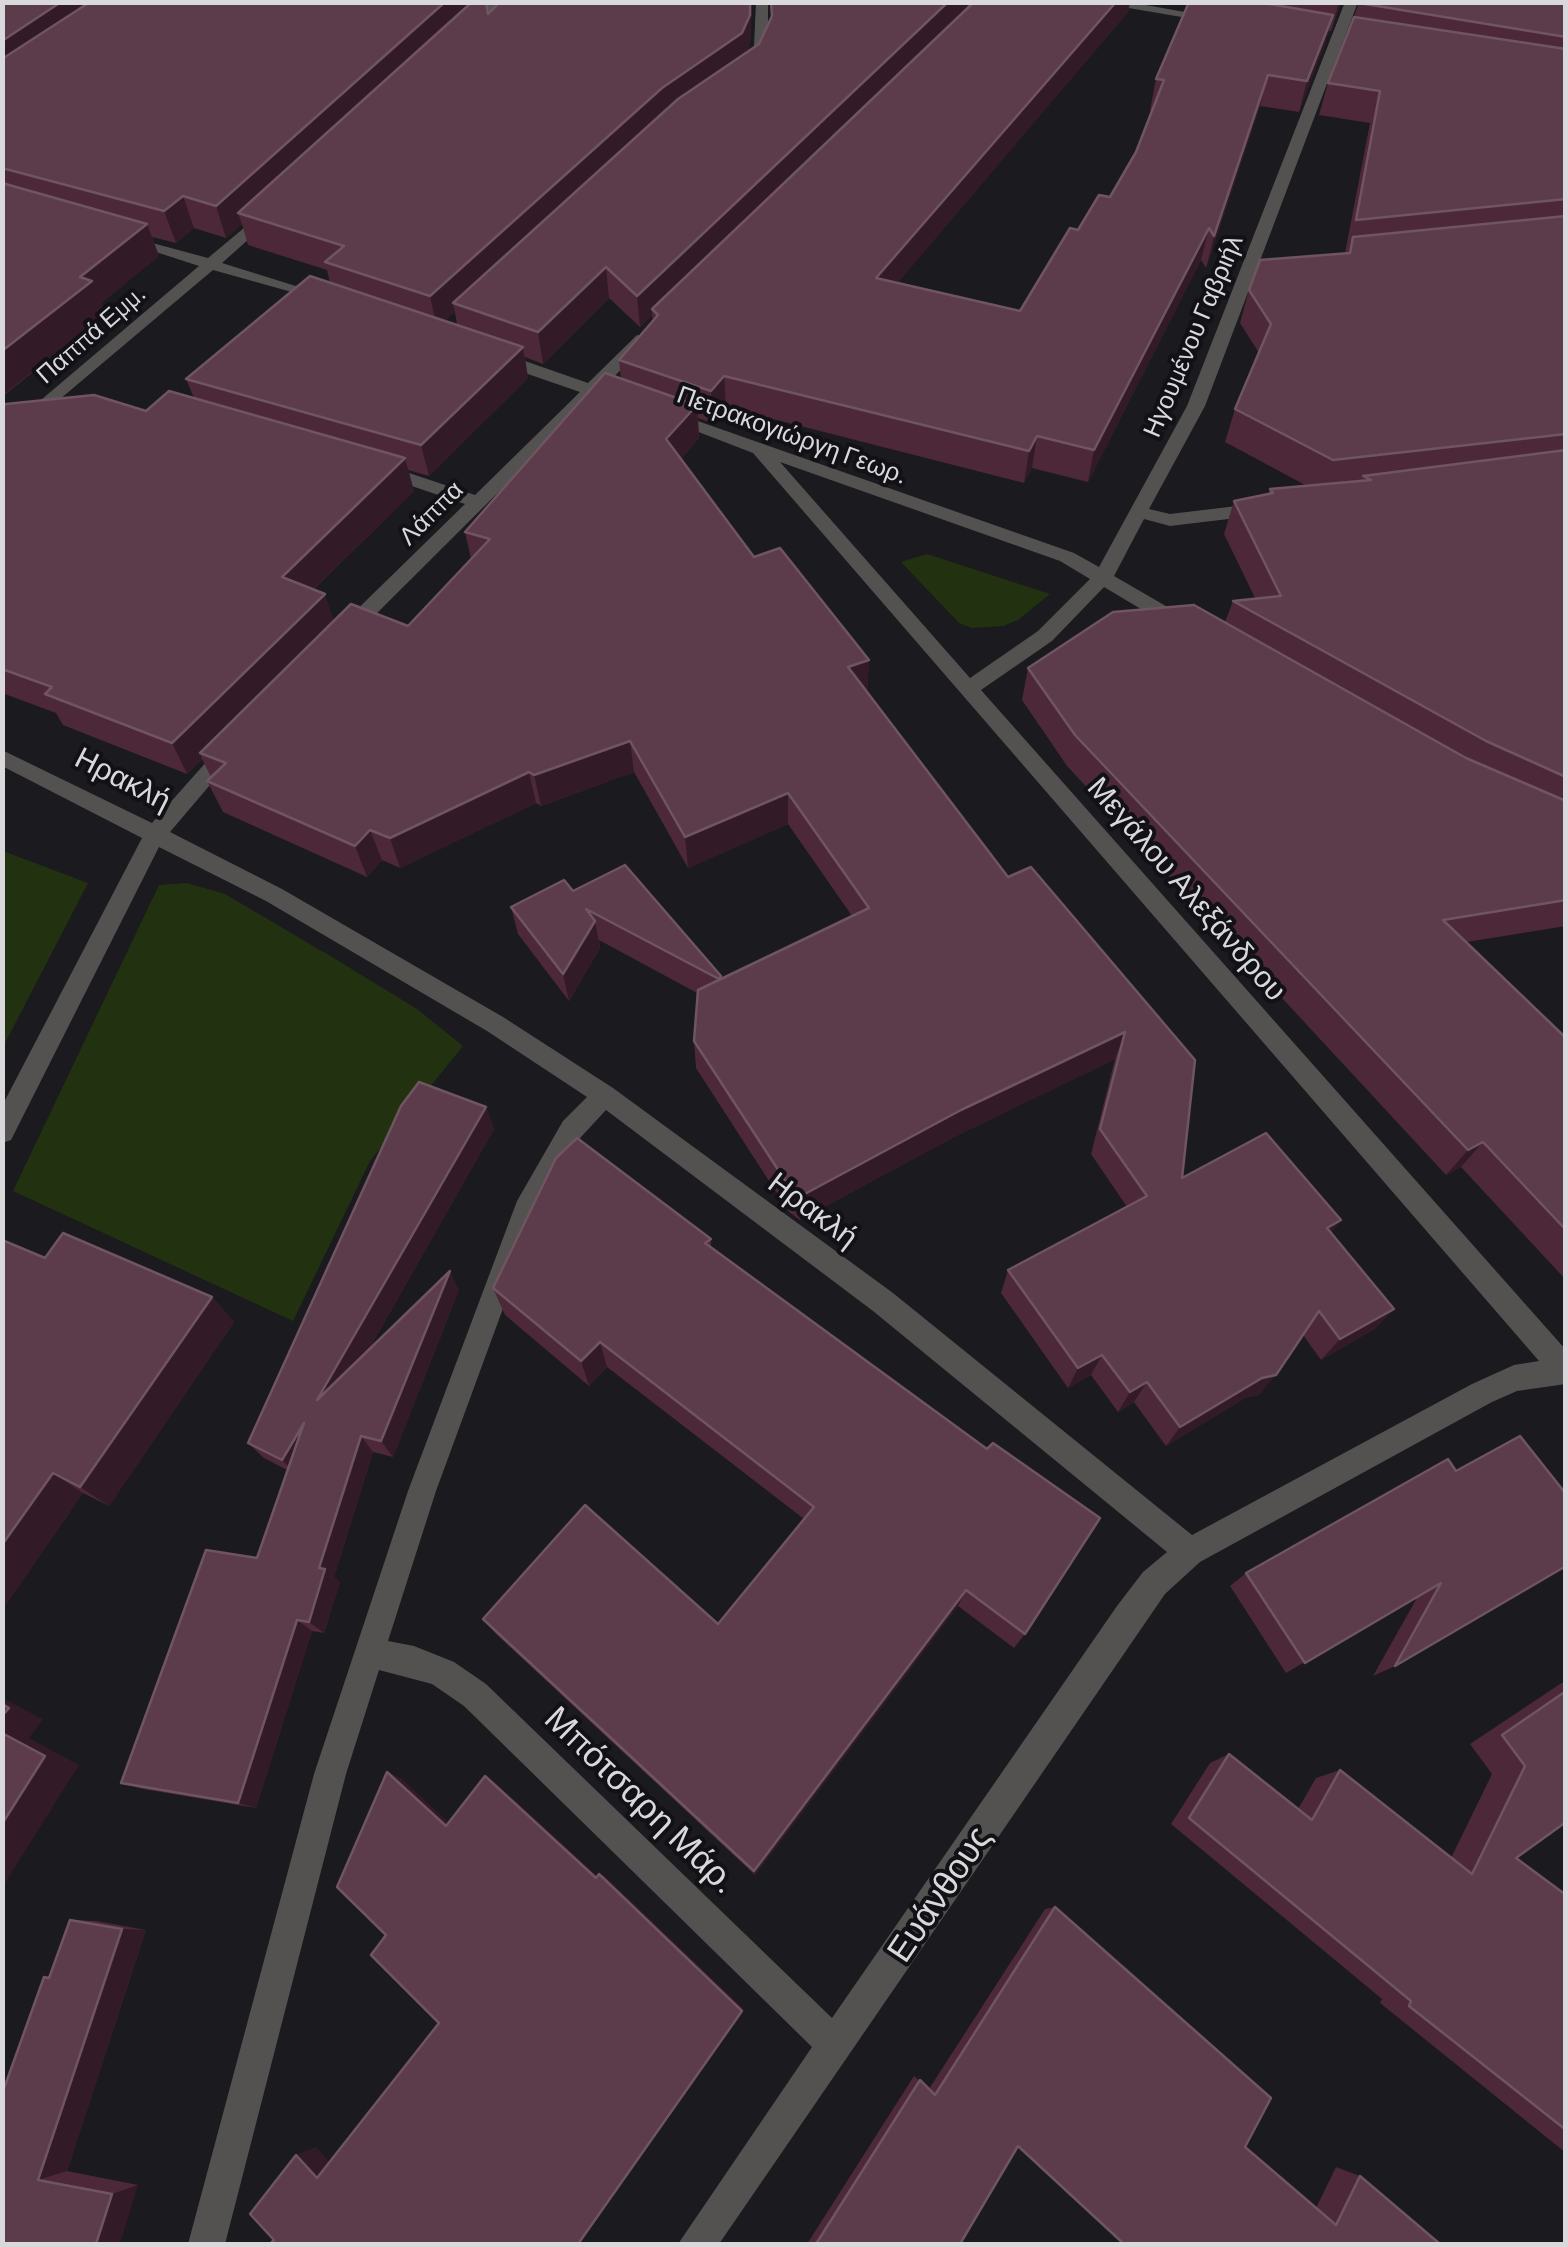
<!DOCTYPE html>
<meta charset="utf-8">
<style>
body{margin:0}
#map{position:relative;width:1568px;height:2247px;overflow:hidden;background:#1a1a1f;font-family:Barlow,sans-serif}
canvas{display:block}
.frame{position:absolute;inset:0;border:5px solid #d9d9dc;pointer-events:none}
</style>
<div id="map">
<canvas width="1568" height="2247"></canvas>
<div class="frame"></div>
</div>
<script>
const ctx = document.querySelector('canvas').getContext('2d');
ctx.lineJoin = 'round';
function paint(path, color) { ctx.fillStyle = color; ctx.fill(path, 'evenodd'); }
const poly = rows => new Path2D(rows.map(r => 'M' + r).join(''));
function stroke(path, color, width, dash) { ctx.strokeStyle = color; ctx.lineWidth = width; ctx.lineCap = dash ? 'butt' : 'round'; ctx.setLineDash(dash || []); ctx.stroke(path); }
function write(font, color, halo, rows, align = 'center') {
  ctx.font = font + ' Barlow,sans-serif'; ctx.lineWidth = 8; ctx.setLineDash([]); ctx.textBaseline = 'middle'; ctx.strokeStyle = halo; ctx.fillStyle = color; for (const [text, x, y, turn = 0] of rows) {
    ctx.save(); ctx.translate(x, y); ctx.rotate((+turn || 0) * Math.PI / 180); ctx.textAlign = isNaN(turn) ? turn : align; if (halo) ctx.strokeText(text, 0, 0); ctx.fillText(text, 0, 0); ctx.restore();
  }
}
paint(poly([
 [927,554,1050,594,1018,620,1003,626,972,628,959,623,901,562],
 [3,851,88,883,3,1047,2,851],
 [187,883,225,894,337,960,417,1009,463,1046,370,1161,293,1321,13,1191,159,885]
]), '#223210');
paint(poly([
 [490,2,504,2,468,39,458,39,458,33,490,2],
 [756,2,768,2,768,46,760,67,753,71,746,67,754,46,756,2],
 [1093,2,1129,2,1224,19,1217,23,1093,2],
 [1345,2,1358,2,1205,406,1149,509,1170,514,1262,503,1271,509,1262,515,1170,526,1144,519,1114,576,1190,620,1190,630,1176,630,1104,587,1052,641,981,690,1566,1350,1566,1384,1517,1391,1492,1402,1200,1562,1165,1594,719,2244,678,2244,812,2047,464,1706,432,1684,379,1670,346,1774,225,2244,188,2244,314,1774,408,1491,517,1201,563,1121,587,1097,487,1031,266,901,159,847,11,1140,2,1143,2,1106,142,838,2,766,2,750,152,823,224,742,238,742,238,752,170,832,282,889,503,1017,613,1088,893,1293,1192,1535,1472,1384,1514,1365,1539,1361,753,453,657,416,672,412,1074,553,1099,567,1187,406,1345,2],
 [780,462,1060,561,1090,579,1038,631,970,678,780,462],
 [606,1110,873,1311,1167,1552,1143,1572,1117,1606,832,2018,486,1684,454,1662,414,1646,388,1641,436,1491,541,1205,581,1137,606,1110],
 [263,212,276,215,222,263,331,297,331,303,213,270,2,448,2,433,199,266,119,240,119,234,208,258,263,212],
 [637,335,651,339,603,388,629,397,629,405,594,397,351,639,337,639,337,629,465,504,373,473,373,465,385,465,475,495,580,392,490,361,490,353,502,353,588,383,637,335]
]), '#535250');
paint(poly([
 [2,2,488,14,500,2,752,2,750,45,748,51,759,44,771,17,771,2,1130,2,1128,12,897,283,1020,311,1078,230,1110,197,1136,152,1153,110,1150,110,1156,79,1189,2,1341,2,1331,31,1329,31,1299,112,1260,106,1206,268,1201,260,1088,482,1032,468,1024,483,726,407,712,423,698,418,699,438,681,459,754,557,869,660,867,692,1008,877,1195,1060,1182,1178,1331,1234,1394,1309,1373,1330,1321,1360,1303,1335,1259,1395,1245,1398,1166,1446,1134,1402,1118,1412,1091,1375,1068,1388,1001,1293,1008,1270,1127,1207,1091,1154,1115,1059,956,1136,800,1220,789,1212,696,1068,694,1041,697,993,599,940,600,948,569,1001,518,934,511,907,573,891,721,978,852,916,788,824,688,868,634,772,541,806,536,803,400,868,382,860,367,877,223,812,207,781,211,777,202,759,187,774,63,725,56,713,2,693,2,407,146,411,194,398,186,379,330,283,327,270,248,245,242,224,226,238,194,228,176,243,152,237,159,256,101,303,106,313,2,397],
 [609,298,640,327,652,315,653,321,619,360,621,379,465,532,471,559,408,626,334,620,313,590,414,491,408,470,429,476,528,378,525,357,543,364],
 [455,312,457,325,444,321],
 [1566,2,1566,926,1467,942,1566,1038,1566,1280,1461,1167,1446,1175,1067,766,1022,700,1028,668,1225,622,1233,601,1255,598,1224,534,1234,501,1268,494,1270,489,1307,486,1225,442,1235,409,1259,353,1240,323,1249,290,1345,253,1370,123,1319,115,1328,83,1359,3],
 [486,1107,494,1129,368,1351,459,1290,393,1457,373,1452,334,1577,340,1582,324,1633,312,1631,256,1808,143,1789,121,1783,257,1558,287,1470,264,1458,248,1443],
 [711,1239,711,1247,1025,1634,1014,1648,958,1606,755,1875,496,1634,483,1619,718,1624,804,1519,607,1367,589,1386,505,1315,493,1288],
 [2,1240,45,1258,212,1297,234,1322,109,1506,83,1493,2,1610],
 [1456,1471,1566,1494,1395,1666,1373,1676,1418,1596,1286,1673,1230,1586,1246,1573],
 [1566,1680,1566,1822,1516,1858,1566,1895,1566,2153,1380,2003,1382,1999,1171,1824,1210,1763,1229,1754,1298,1809,1316,1778,1340,1770,1451,1858,1492,1774,1470,1744],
 [1055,1907,1245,2147,1316,2208,1336,2167,1360,2176,1440,2244,1122,2244,1018,2147,960,2244,807,2244,914,2076,929,2089,1045,1909],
 [70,1920,96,1921,146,1930,67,2171,138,2185,2,2244,44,1977,49,1977]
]), '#4d2839');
paint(poly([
 [44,2,94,2,2,80,2,41],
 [445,2,484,2,238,213,242,224,226,238,216,206],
 [750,2,752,2,750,45,743,64,453,303,455,312,437,328,430,296],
 [948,2,977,2,652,309,652,315,640,327,637,296],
 [1116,2,1130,2,1128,12,875,310,876,278],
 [1339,2,1341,2,1331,31],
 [1333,15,1325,45,1299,112,1307,81],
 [1268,75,1260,106,1206,268,1214,236],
 [183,196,194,228,176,243,164,211],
 [147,224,159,256,102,303,106,313,2,396,2,351,80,277],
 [1209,228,1201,260,1088,482,1094,450],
 [606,267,609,298,543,364,538,332],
 [523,347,528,378,429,476,421,445],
 [724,376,726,407,712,423,711,391],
 [697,405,699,438,669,473,666,439],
 [1037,436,1032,468,1024,483,1029,451],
 [405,458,414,491,293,609,282,577],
 [325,594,336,626,200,753,202,759,187,774,172,743],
 [869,660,867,693,848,667],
 [630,741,634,772,541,806,534,775],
 [529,772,536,803,400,868,390,838],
 [788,793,788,824,688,868,685,837],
 [370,830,382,860,367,877,355,846],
 [595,921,600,948,569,1001,563,974],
 [1125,1032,1115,1059,956,1136,800,1220,801,1196,961,1110],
 [486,1107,494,1129,331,1416,317,1400],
 [1483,1142,1461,1167,1446,1175,1468,1150],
 [1341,1220,1324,1243,1327,1228],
 [450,1271,459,1290,393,1457,381,1441],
 [212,1297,234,1322,109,1506,80,1487],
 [1394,1309,1373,1330,1321,1360,1340,1339],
 [600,1342,607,1367,589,1386,581,1361],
 [1102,1355,1091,1375,1068,1388,1078,1368],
 [1276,1375,1259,1395,1245,1398,1166,1446,1180,1427,1262,1378],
 [1147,1382,1134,1402,1118,1412,1130,1392],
 [304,1423,297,1475,282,1460],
 [361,1436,373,1452,334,1577,340,1582,324,1633,309,1622,319,1568],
 [53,1473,83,1493,2,1610,2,1545],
 [966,1590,958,1606,755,1875,754,1871],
 [297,1620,312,1631,256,1808,238,1803],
 [2,1698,43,1719,29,1738,79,1765,2,1888],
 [387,1772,401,1778,458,1831,446,1826],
 [485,1776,496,1783,603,1881,596,1878],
 [599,1874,606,1877,744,2009,578,2244],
 [122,1929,146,1930,67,2171,38,2180],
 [316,2147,336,2169,317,2178,296,2155],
 [138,2185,120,2244,96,2244,112,2194]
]), '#321b27');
const building = poly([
 [2,2,61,2,2,41,2,2],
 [90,2,445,2,216,206,183,196,164,211,2,168,2,59,90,2],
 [472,2,486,2,488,14,500,2,750,2,750,15,742,33,662,88,430,296,325,262,344,246,238,213,472,2],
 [771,2,948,2,637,296,606,267,538,332,453,303,678,99,759,44,772,16,771,2],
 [974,2,1116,2,876,278,1020,311,1070,228,1078,230,1099,195,1110,197,1136,152,1164,80,1156,79,1189,2,1258,2,1333,15,1307,81,1268,75,1214,236,1209,228,1094,450,1037,436,1029,451,724,376,711,391,619,360,658,315,652,309,974,2],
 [1566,2,1566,37,1359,3,1359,2,1566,2],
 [1354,17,1566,49,1566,199,1356,220,1380,91,1328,83,1354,17],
 [2,183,147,224,80,277,92,281,2,351,2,183],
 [1566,216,1566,434,1333,460,1235,409,1271,324,1249,290,1260,260,1350,253,1353,237,1566,216],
 [310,276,523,347,421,445,186,379,310,276],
 [605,373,697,405,666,439,754,557,780,548,869,660,848,667,1008,877,1031,867,1195,1060,1182,1178,1266,1133,1341,1220,1327,1228,1394,1309,1340,1339,1319,1311,1276,1375,1262,1378,1180,1427,1147,1382,1130,1392,1102,1355,1078,1368,1008,1270,1147,1196,1100,1129,1125,1032,961,1110,801,1196,790,1188,694,1041,698,990,869,908,788,793,685,837,630,741,534,775,529,772,390,838,370,830,355,846,207,781,226,763,200,753,351,604,408,626,490,539,465,532,605,373],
 [169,391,405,458,282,577,325,594,172,743,45,694,52,687,2,669,2,407,6,404,94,395,146,411,169,391],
 [1566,450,1566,777,1486,741,1233,601,1281,596,1234,501,1273,493,1270,489,1371,480,1363,476,1566,450],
 [1194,605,1466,758,1566,801,1566,900,1443,920,1566,1038,1566,1230,1483,1142,1468,1150,1075,735,1028,668,1113,612,1194,605],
 [625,865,721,976,719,979,586,909,595,921,563,974,511,907,564,880,573,891,625,865],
 [419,1082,486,1107,317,1400,450,1271,381,1441,361,1436,319,1568,325,1569,309,1622,297,1620,238,1803,121,1783,206,1550,257,1558,304,1423,282,1460,248,1443,401,1106,419,1082],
 [577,1138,711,1239,705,1243,987,1449,993,1443,1100,1518,1025,1634,966,1590,754,1871,483,1619,585,1505,718,1624,814,1507,600,1342,581,1361,493,1288,556,1158,577,1138],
 [63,1233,212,1297,80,1487,53,1473,2,1545,2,1240,45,1258,63,1233],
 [1520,1436,1566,1494,1566,1566,1395,1666,1441,1583,1305,1663,1246,1573,1448,1459,1456,1471,1520,1436],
 [1566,1691,1566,1822,1516,1858,1566,1895,1566,2130,1409,2006,1411,2001,1189,1818,1229,1754,1312,1820,1340,1770,1472,1874,1525,1766,1502,1735,1566,1691],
 [2,1704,9,1708,2,1716,2,1704],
 [2,1733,45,1756,2,1824,2,1733],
 [387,1772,446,1826,485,1776,596,1878,599,1874,742,2011,578,2244,270,2244,274,2240,250,2214,296,2155,317,2178,439,2023,371,1955,386,1935,337,1887,387,1772],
 [1055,1907,1271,2098,1245,2147,1336,2225,1360,2176,1440,2244,1124,2244,1018,2146,960,2244,816,2244,920,2080,935,2095,1055,1907],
 [70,1920,122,1929,38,2180,112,2194,96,2244,2,2244,2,2094,44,1977,49,1978,70,1920]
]);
paint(building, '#5c3b4b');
stroke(building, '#6f5462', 2.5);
write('25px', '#d9d9dc', '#111116', [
 ["Παππά Εμμ.",91,334,-41],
 ["Ηγουμένου Γαβριήλ",1193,336,-67],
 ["Πετρακογιώργη Γεωρ.",792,435,20],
 ["Λάππα",431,513,-45]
]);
write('30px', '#d9d9dc', '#111116', [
 ["Ηρακλή",123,779,27],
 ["Μεγάλου Αλεξάνδρου",1187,889,49],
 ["Ηρακλή",813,1210,37]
]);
write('35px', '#d9d9dc', '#111116', [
 ["Μπότσαρη Μάρ.",641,1800,44],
 ["Ευάνθους",939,1894,-56]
]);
</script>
